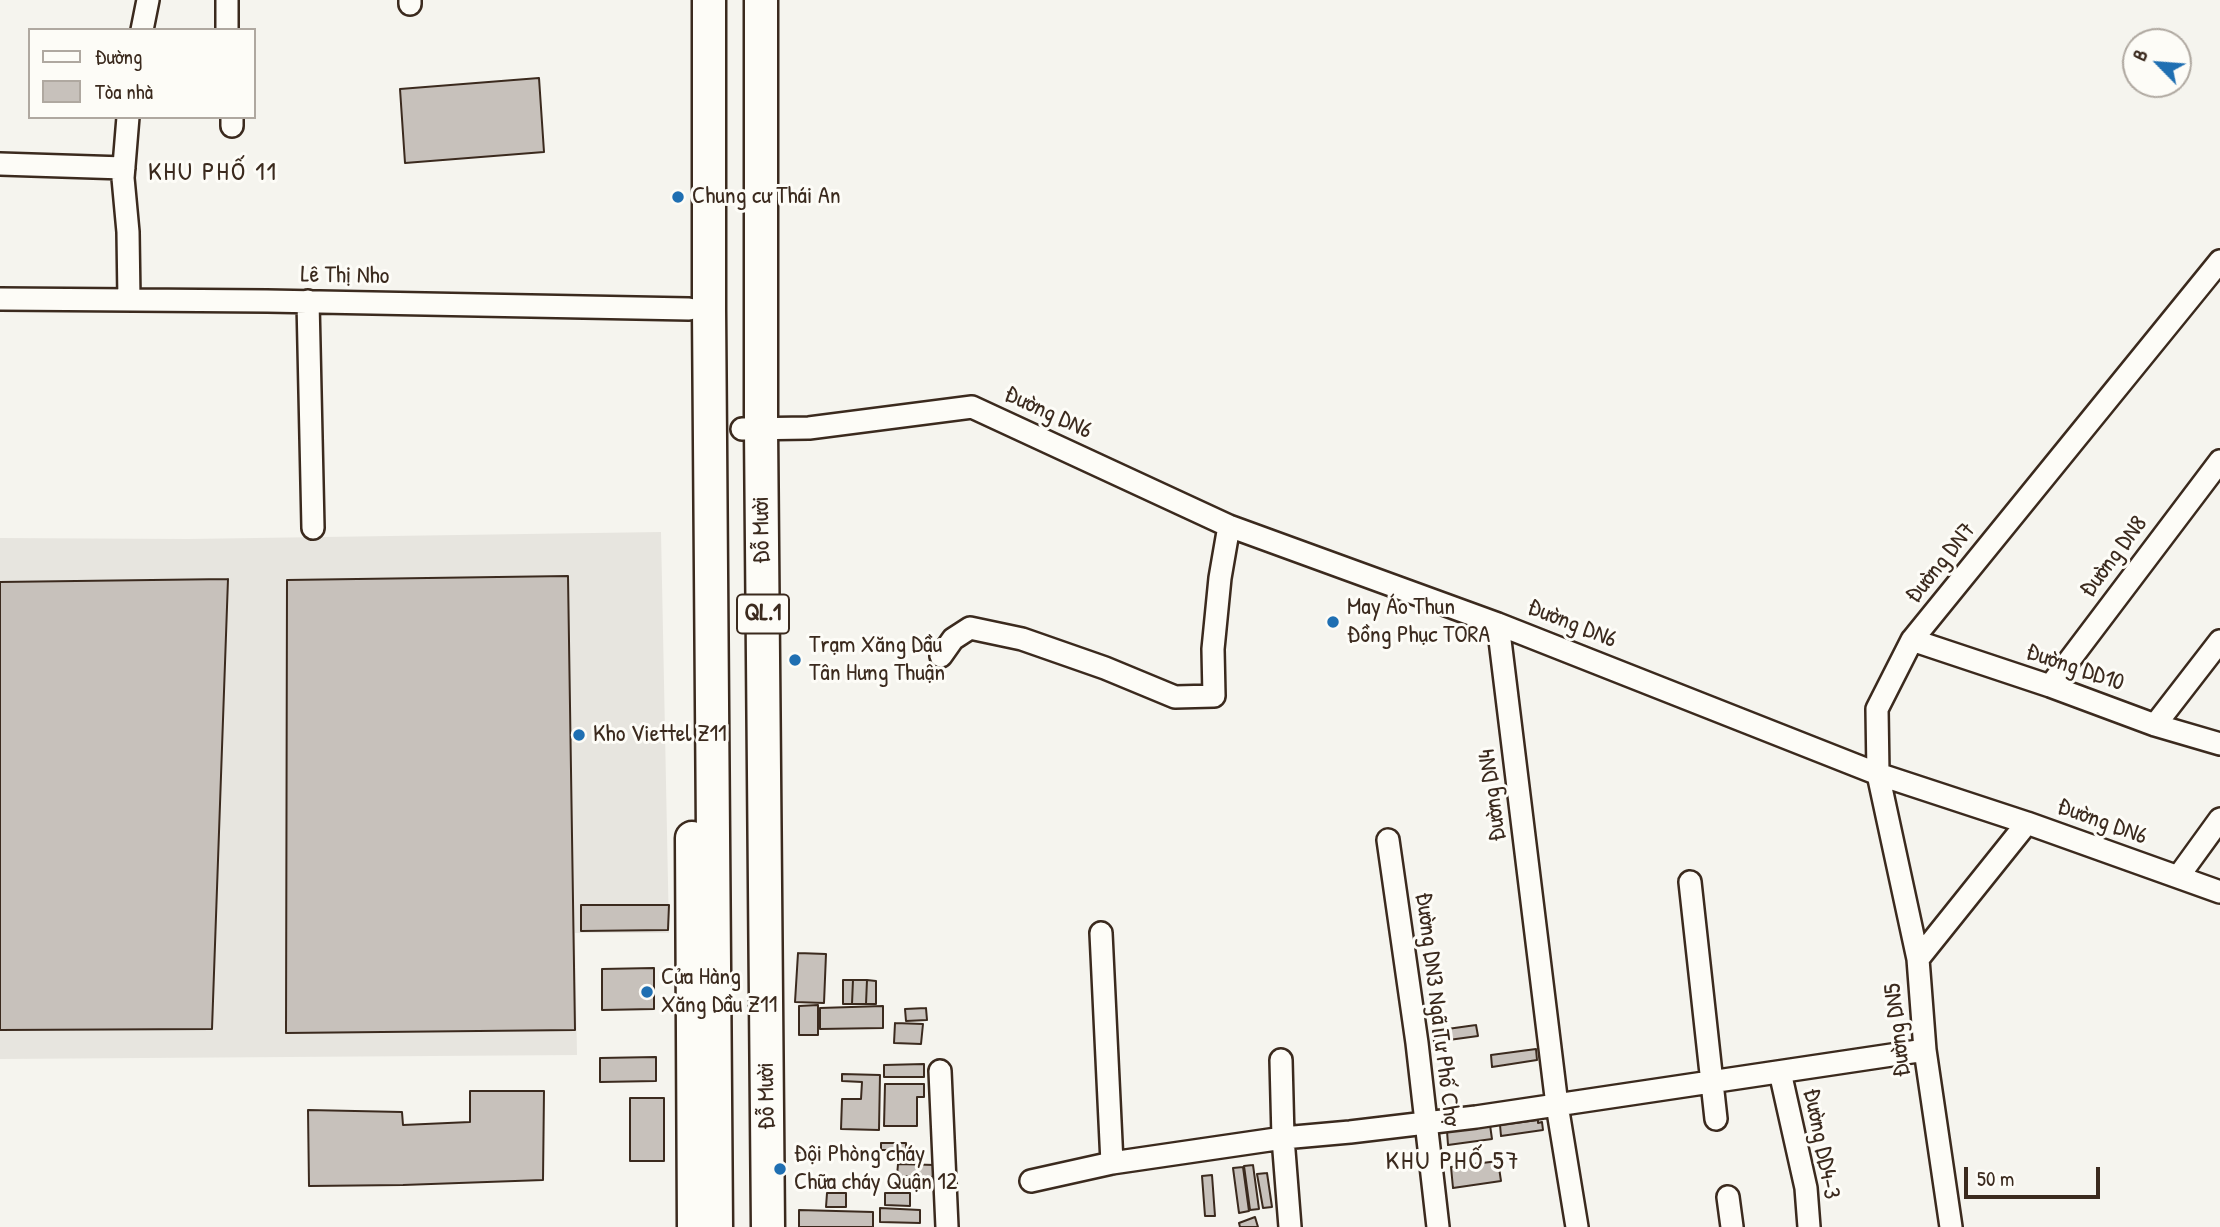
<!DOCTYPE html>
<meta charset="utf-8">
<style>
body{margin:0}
#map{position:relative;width:2220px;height:1227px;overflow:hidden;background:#f5f4ee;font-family:"Patrick Hand",sans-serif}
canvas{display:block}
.legend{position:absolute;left:28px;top:28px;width:228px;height:91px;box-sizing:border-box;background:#fdfcf7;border:2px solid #afa8a0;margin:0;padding:9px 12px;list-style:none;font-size:21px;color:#3b2a1e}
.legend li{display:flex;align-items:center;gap:14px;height:35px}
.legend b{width:35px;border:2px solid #afa8a0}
.north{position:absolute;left:2122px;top:28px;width:70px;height:70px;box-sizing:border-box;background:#fdfcf7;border:2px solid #afa8a0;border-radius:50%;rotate:295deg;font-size:19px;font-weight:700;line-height:28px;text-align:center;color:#3b2a1e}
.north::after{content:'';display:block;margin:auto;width:24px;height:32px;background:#1f6fb2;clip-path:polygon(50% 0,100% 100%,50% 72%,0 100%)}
.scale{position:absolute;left:1964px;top:1167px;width:136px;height:32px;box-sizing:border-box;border:4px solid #3b2a1e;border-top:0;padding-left:9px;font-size:21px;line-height:24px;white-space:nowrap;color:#3b2a1e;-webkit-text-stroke:5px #fdfcf7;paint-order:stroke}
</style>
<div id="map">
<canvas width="2220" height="1227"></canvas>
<ul class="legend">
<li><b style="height:9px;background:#fdfcf7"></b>Đường</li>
<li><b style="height:19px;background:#c7c1bb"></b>Tòa nhà</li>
</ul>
<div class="north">B</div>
<div class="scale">50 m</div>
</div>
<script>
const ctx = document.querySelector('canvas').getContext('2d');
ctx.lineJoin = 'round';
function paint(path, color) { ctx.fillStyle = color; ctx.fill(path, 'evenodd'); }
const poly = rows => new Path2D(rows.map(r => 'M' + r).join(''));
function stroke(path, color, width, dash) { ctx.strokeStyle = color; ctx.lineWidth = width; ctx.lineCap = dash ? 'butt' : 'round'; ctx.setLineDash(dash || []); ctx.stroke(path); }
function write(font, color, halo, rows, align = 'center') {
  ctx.font = font + ' "Patrick Hand",sans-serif'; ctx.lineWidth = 6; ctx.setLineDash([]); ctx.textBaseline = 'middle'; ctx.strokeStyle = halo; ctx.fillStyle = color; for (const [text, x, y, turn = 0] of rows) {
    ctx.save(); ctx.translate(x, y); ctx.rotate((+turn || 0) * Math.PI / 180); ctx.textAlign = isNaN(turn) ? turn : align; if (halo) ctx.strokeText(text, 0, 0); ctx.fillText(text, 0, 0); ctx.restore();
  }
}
paint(poly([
 [661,532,669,933,575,933,577,1055,0,1059,0,538,188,539]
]), '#e7e5df');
const building = poly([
 [539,78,544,152,405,163,400,89,539,78],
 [568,576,575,1030,286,1033,287,580,568,576],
 [228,579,212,1029,0,1030,0,582,228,579],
 [581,905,669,905,668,930,581,931,581,905],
 [798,953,826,954,824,1003,795,1002,798,953],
 [654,968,654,1009,602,1010,602,969,654,968],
 [843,980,853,980,852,1004,843,1004,843,980],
 [853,980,867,980,866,1004,852,1004,853,980],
 [867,980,876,981,876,1004,866,1004,867,980],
 [818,1005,818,1035,799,1035,799,1006,818,1005],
 [883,1006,883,1028,820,1029,820,1008,883,1006],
 [926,1008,927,1020,906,1021,905,1009,926,1008],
 [895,1023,923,1024,921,1044,894,1043,895,1023],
 [1476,1025,1478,1036,1434,1042,1433,1031,1476,1025],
 [1536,1049,1537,1060,1492,1067,1491,1055,1536,1049],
 [656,1057,656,1081,600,1082,600,1058,656,1057],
 [924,1064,924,1077,884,1077,884,1065,924,1064],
 [842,1074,880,1075,879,1130,841,1129,842,1099,861,1099,862,1082,842,1081,842,1074],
 [885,1084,924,1084,924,1097,917,1097,917,1126,884,1126,885,1084],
 [470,1091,544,1091,543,1180,403,1185,309,1186,308,1110,402,1112,403,1125,470,1122,470,1091],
 [630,1098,664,1098,664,1161,630,1161,630,1098],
 [1538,1120,1538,1123,1542,1122,1543,1130,1501,1136,1500,1125,1538,1120],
 [1490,1125,1492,1139,1448,1145,1447,1131,1490,1125],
 [881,1143,906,1143,906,1150,881,1150,881,1143],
 [1498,1161,1501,1181,1453,1188,1451,1167,1498,1161],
 [898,1164,935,1165,935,1177,897,1176,898,1164],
 [1253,1165,1259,1209,1250,1210,1244,1166,1253,1165],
 [1243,1167,1249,1211,1239,1213,1233,1168,1243,1167],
 [1267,1173,1272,1207,1263,1208,1257,1174,1267,1173],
 [1212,1175,1215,1216,1205,1216,1202,1176,1212,1175],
 [827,1193,846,1193,846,1207,826,1207,827,1193],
 [885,1193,910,1193,910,1206,885,1205,885,1193],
 [880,1208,920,1210,920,1223,880,1222,880,1208],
 [799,1210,873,1212,873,1227,799,1227,799,1210],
 [1255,1217,1258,1227,1240,1227,1239,1223,1255,1217]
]);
paint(building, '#c7c1bb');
stroke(building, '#3b2a1e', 2);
const minor = poly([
 [227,0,227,30],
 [410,0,410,4],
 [142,30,148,0],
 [128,117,123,178,128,232,129,300],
 [232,117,232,126],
 [0,164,124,168],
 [0,299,267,301,689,309],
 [308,301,313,528],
 [742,429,809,428,972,407,1229,526,1498,624,1878,774,2027,823,2220,892],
 [1498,624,1557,1105,1577,1227],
 [1912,640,2050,686,2155,725,2220,744],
 [941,656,953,639,970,628,1022,639,1105,668,1175,697,1214,696,1213,649,1220,578,1229,526],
 [2050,686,2220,461],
 [2155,725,2220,641],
 [1388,840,1417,1043,1438,1227],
 [2178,877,2220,819],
 [1690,882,1716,1119],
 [1101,933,1112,1163],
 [1918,959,2027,823],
 [1281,1060,1283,1138,1290,1227],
 [940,1071,947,1227],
 [1780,1072,1806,1188,1809,1227],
 [1031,1181,1112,1163,1283,1138,1350,1132,1476,1117,1925,1050],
 [1728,1197,1732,1227],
 [1951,1227,1925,1050,1918,959,1878,774,1877,709,1912,640,2220,261]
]);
const highway = poly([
 [709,0,709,310,716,1227],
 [761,0,761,430,768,1227],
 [692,838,694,1227]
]);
stroke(minor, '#3b2a1e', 26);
stroke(highway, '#3b2a1e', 37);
stroke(minor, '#fdfcf7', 21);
stroke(highway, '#fdfcf7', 32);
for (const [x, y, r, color] of [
 [678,197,7,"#1f6fb2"],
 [1333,622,7,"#1f6fb2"],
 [795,660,7,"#1f6fb2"],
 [579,735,7,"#1f6fb2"],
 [647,992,7,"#1f6fb2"],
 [780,1169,7,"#1f6fb2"]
]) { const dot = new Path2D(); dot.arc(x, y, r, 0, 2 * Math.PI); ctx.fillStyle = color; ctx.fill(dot); stroke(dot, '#fdfcf7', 2.5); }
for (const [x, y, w] of [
 [763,614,52]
]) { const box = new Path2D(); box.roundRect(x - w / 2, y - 19.5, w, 39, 5); ctx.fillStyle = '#fdfcf7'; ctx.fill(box); stroke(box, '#3b2a1e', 2); }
write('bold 23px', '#3b2a1e', null, [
 ["QL.1",763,614]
]);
write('24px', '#3b2a1e', '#fdfcf7', [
 ["Chung cư Thái An",692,197],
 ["May Áo Thun",1347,608],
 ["Đồng Phục TORA",1347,636],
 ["Trạm Xăng Dầu",809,646],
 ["Tân Hưng Thuận",809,674],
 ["Kho Viettel Z11",593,735],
 ["Cửa Hàng",661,978],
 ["Xăng Dầu Z11",661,1006],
 ["Đội Phòng cháy",794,1155],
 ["Chữa cháy Quận 12",794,1183]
], 'left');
write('24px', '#3b2a1e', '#fdfcf7', [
 ["Lê Thị Nho",345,276,1],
 ["Đường DN6",1048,413,25],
 ["Đỗ Mười",762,530,-91],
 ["Đường DN8",2114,557,-53],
 ["Đường DN7",1941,563,-51],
 ["Đường DN6",1572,624,22],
 ["Đường DD10",2075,668,19],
 ["Đường DN4",1493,795,-97],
 ["Đường DN6",2102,822,20],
 ["Đường DN3 Ngã Tư Phố Chợ",1437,1009,83],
 ["Đường DN5",1898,1030,-96],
 ["Đỗ Mười",767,1096,-91],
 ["Đường DD4-3",1821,1144,79]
]);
ctx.letterSpacing = '2px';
write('26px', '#3b2a1e', '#fdfcf7', [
 ["KHU PHỐ 11",213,173],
 ["KHU PHỐ 57",1453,1162]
]);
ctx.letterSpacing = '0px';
</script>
